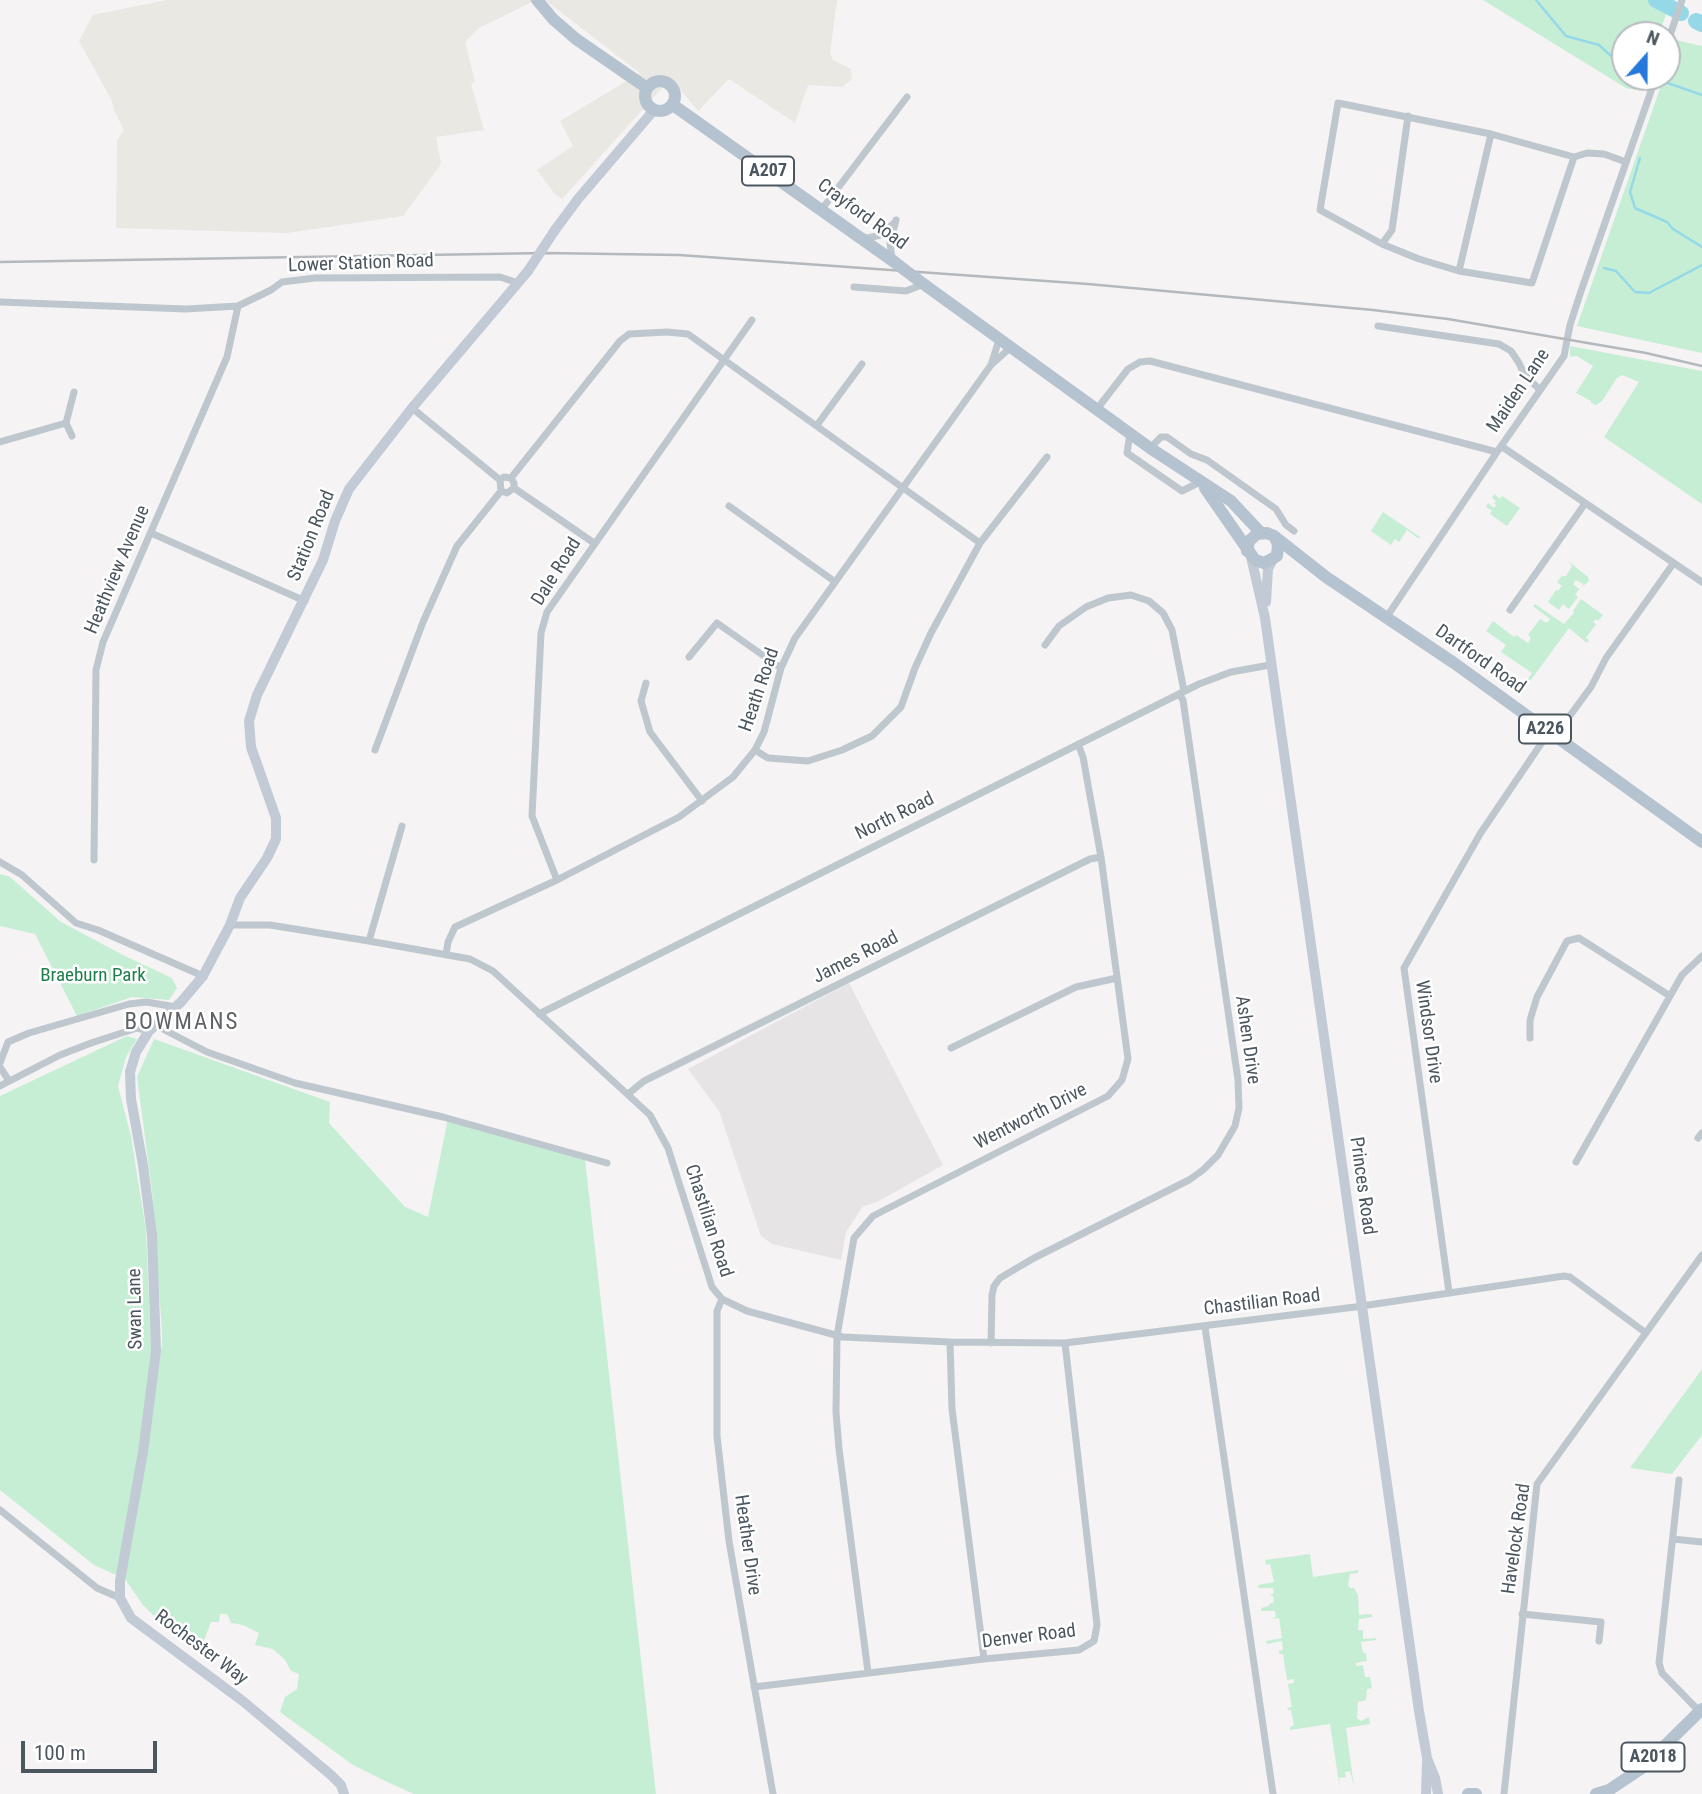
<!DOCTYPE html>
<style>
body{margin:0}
#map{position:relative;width:1702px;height:1794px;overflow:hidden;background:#f5f3f3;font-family:"Roboto Condensed",sans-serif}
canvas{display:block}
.north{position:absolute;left:1611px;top:21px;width:70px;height:70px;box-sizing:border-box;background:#fff;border:2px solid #b7bbbf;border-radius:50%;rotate:21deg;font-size:19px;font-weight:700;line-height:28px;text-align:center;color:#4b565f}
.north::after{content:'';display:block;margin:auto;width:24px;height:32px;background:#2678db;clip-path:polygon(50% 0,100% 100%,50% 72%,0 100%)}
.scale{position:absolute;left:21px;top:1741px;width:136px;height:32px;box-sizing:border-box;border:4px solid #4b565f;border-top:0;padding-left:9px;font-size:21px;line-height:24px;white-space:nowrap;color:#4b565f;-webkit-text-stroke:5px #fff;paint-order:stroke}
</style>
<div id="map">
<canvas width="1702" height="1794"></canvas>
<div class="north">N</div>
<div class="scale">100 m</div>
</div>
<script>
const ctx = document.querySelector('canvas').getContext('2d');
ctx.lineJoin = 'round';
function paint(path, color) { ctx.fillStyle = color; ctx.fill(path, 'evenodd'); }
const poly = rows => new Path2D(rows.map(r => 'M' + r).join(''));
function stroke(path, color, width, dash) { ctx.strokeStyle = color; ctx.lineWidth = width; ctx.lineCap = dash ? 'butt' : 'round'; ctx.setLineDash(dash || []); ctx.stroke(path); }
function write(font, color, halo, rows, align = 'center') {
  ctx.font = font + ' "Roboto Condensed",sans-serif'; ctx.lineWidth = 5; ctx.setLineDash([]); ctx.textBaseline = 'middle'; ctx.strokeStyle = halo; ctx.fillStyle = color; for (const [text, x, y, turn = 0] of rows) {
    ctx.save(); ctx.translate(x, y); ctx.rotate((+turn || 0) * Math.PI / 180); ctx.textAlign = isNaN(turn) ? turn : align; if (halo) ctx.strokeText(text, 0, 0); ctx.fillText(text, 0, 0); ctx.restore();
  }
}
paint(poly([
 [167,0,536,0,479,28,465,42,475,82,471,84,484,130,436,137,441,164,403,216,287,233,116,228,117,140,124,130,114,110,112,101,79,41,93,15],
 [545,0,837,0,830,53,833,60,851,69,852,79,842,87,808,85,795,123,729,79,698,111,671,78,562,199,555,194,537,170,573,146,560,121,640,73]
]), '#eae8e2');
paint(poly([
 [849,983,943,1165,877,1202,863,1206,846,1232,841,1260,772,1244,761,1236,719,1111,688,1069]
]), '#e6e4e4');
paint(poly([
 [1483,0,1672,0,1658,35,1625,35,1625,77,1641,77,1636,90,1626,88],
 [1676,40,1702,46,1702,353,1577,326,1664,77,1667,77,1667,67],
 [1570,346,1702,371,1702,504,1604,437,1639,382,1622,375,1617,378,1602,401,1596,405,1591,403,1591,401,1576,393,1593,366,1577,356,1570,357],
 [1494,494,1500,499,1502,496,1520,508,1507,526,1490,514,1492,511,1486,507,1488,503,1494,508,1496,505,1494,503,1496,501,1492,498],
 [1383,512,1420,537,1419,539,1407,530,1399,542,1395,539,1391,545,1371,531],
 [1568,561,1588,577,1589,581,1583,586,1583,584,1576,580,1573,584,1579,589,1575,595,1578,597,1569,609,1563,604,1559,610,1548,602,1556,590,1558,591,1562,586,1557,582,1562,576,1566,576,1572,566],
 [1581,599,1603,615,1598,621,1596,619,1593,622,1596,624,1586,638,1589,640,1587,643,1569,628,1528,684,1525,683,1532,673,1501,652,1506,645,1486,631,1493,621,1514,637,1516,635,1528,643,1531,638,1528,635,1540,619,1547,623,1550,619,1533,606,1535,604,1564,624,1574,613,1573,611],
 [0,874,10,877,61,922,123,955,172,978,177,988,169,1000,132,997,77,1016,35,934,0,926],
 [127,1036,137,1039,126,1057,118,1086,131,1136,146,1231,151,1346,162,1348,162,1332,152,1191,137,1077,154,1039,330,1102,329,1123,405,1207,428,1217,448,1119,585,1159,656,1794,414,1794,385,1781,353,1765,280,1712,285,1697,297,1689,299,1674,291,1671,285,1660,273,1649,255,1645,259,1633,243,1625,231,1623,227,1614,220,1614,219,1622,211,1622,204,1640,195,1647,154,1616,143,1605,125,1579,94,1565,0,1490,0,1096],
 [1702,1369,1702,1435,1672,1474,1630,1468],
 [1310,1554,1313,1577,1358,1570,1358,1573,1350,1574,1348,1584,1350,1588,1354,1588,1358,1595,1359,1615,1372,1614,1372,1617,1359,1619,1358,1630,1363,1630,1363,1639,1376,1638,1376,1640,1361,1642,1363,1653,1366,1653,1367,1661,1356,1663,1356,1666,1363,1665,1365,1677,1370,1677,1372,1688,1367,1689,1366,1700,1358,1702,1357,1718,1361,1721,1369,1717,1370,1724,1346,1728,1354,1787,1350,1771,1345,1772,1346,1777,1339,1778,1340,1789,1330,1724,1290,1730,1290,1727,1294,1725,1291,1710,1288,1710,1287,1708,1292,1707,1288,1684,1294,1683,1294,1679,1287,1680,1283,1654,1279,1654,1279,1651,1283,1650,1282,1641,1267,1644,1266,1641,1282,1638,1279,1618,1270,1619,1276,1617,1275,1611,1261,1611,1261,1608,1269,1606,1269,1604,1274,1602,1273,1596,1270,1595,1274,1593,1273,1588,1259,1588,1258,1585,1274,1582,1270,1564,1266,1565,1265,1560]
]), '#c6eed5');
stroke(poly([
 [1536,0,1566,36,1599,45,1610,55,1625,63],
 [1665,82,1702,95],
 [1640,158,1630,192,1635,208,1667,222,1673,229,1702,247],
 [1604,268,1616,271,1635,292,1649,293,1702,265]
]), '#95d8e8', 2.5);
stroke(poly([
 [1656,0,1681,13],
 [1696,21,1702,24]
]), '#95d8e8', 16);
stroke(poly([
 [1667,44,1682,0],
 [1574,157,1532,283,1459,271,1419,259,1382,244,1320,210,1338,103,1491,134,1574,157,1587,153,1604,154,1626,162],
 [822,209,907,97],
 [863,239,881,235,894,223],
 [1382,244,1392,230,1408,116],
 [892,260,890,243,896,220],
 [1459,271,1491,134],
 [854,287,906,291,924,284],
 [0,302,186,309,238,306,271,290,282,282,315,278,500,277,518,283],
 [1378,326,1499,344,1511,351,1519,363,1524,374,1540,390],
 [991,365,999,340],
 [412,408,500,480,501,491,507,493,514,488],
 [1097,409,1128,369,1140,362,1150,361,1497,452],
 [66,423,72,436],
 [817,425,862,364],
 [1130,433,1127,453,1182,491,1200,482],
 [0,442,66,423,74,392],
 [1501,446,1702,582],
 [1150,448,1161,437,1167,437,1191,454,1207,460,1276,509,1286,525,1294,531],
 [511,478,620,341,629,334,667,332,688,334,980,543],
 [500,480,504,477,511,478,514,483,514,488,594,543],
 [729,506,834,581],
 [151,533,305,601],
 [1510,610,1584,505],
 [1386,618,1497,452,1564,356,1570,325,1580,294,1656,77],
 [1045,645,1059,626,1086,607,1108,598,1131,595,1149,601,1163,613,1172,630,1184,691],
 [689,657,717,623,781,668],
 [646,683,641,701,650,732,702,801],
 [1555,736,1591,687,1606,658,1673,564],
 [375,750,423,622,457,546,501,491],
 [755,750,768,758,808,761,842,750,872,736,901,707,915,668,931,633,980,543,1047,457],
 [94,860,96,670,103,642,227,357,238,306],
 [0,862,22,875,76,923,98,930,203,976],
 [557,880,532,816,541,633,547,612,752,320],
 [230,925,270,925,369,941,470,959,493,971,650,1115,668,1148,712,1287,722,1299,747,1311,843,1337,950,1342,1065,1343,1355,1307,1564,1276,1570,1277,1646,1333],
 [369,941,402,826],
 [446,955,448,942,455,927,557,880,679,817,733,777,755,750,764,732,781,668,795,638,991,365,1010,348],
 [539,1014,1199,684,1231,672,1270,665],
 [155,1025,207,1052,295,1083,443,1117,607,1163],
 [1530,1038,1530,1020,1537,997,1567,941,1579,938,1670,996],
 [951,1048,1076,987,1117,978],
 [0,1063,8,1042,29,1033,129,1004,146,1002,176,1007],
 [0,1067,9,1081],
 [0,1086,60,1055,91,1043,137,1028,149,1031],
 [628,1094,644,1081,1090,859,1101,857],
 [1698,1138,1702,1133],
 [1576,1162,1682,975,1702,956],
 [1449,1292,1404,968,1480,834,1549,732],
 [722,1299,717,1311,717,1436,729,1541,773,1794],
 [1205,1327,1273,1794],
 [950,1342,952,1409,984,1659],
 [991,1343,992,1295,994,1286,1000,1278,1034,1258,1189,1180,1203,1170,1218,1155,1235,1126,1239,1108,1238,1080,1183,700,1179,694],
 [1679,1480,1659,1663,1662,1673,1699,1711],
 [0,1510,97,1588,120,1598],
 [1673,1539,1702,1542],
 [1522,1614,1601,1622,1599,1641],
 [868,1672,839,1449,836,1412,837,1336,854,1238,873,1216,1108,1096,1122,1080,1128,1059,1101,857,1083,757,1078,744],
 [754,1687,984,1659,1079,1650,1094,1641,1097,1625,1065,1343],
 [1504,1794,1537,1484,1702,1255]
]), '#bfc7ce', 7);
stroke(poly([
 [555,230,578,199,654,110],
 [1251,557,1265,618,1419,1711,1427,1758,1435,1778,1438,1794],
 [1266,602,1268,569,1272,561],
 [344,1794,341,1785,331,1775,244,1702,131,1618,120,1598,120,1581,143,1452,156,1351,152,1235,143,1165,131,1099,130,1072,136,1052,149,1031,181,1002,203,976,230,925,240,898,267,858,276,839,276,818,251,747,249,721,257,695,323,560,335,521,349,489,412,408,528,271],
 [1426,1794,1427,1762]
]), '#c2cbd5', 10);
stroke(poly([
 [537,0,553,19,576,39,647,88],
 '645 96a15 15 0 1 1 30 0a15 15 0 1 1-30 0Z',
 [673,105,893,261],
 [918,280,1150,448,1231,501,1261,533],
 [1205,488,1255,560,1264,563,1277,556,1278,544,1275,538],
 [1247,551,1249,541,1257,534,1267,533,1274,536,1326,577,1454,663,1702,842],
 [1468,1794,1476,1794],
 [1596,1794,1609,1790,1642,1768,1702,1709]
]), '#b5c2cf', 12);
stroke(poly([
 [0,262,546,253,679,255,1088,284,1373,310,1448,319,1646,353,1702,366]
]), '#b5b8bc', 2.5);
stroke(poly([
 [528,271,555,230]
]), '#c2cbd5', 10);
stroke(poly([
 [893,261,918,280]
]), '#b5c2cf', 12);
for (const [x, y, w] of [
 [768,171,52],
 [1545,729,52],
 [1653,1757,63]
]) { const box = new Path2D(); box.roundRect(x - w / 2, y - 14.5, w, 29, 5); ctx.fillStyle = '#fff'; ctx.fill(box); stroke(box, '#4b565f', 2); }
write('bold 18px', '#4b565f', null, [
 ["A207",768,171],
 ["A226",1545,729],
 ["A2018",1653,1757]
]);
write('19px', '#4b565f', '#fff', [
 ["Crayford Road",862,215,36],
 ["Lower Station Road",361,264,-2],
 ["Maiden Lane",1519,391,-56],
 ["Station Road",312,536,-68],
 ["Heathview Avenue",118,570,-67],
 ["Dale Road",557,572,-58],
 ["Dartford Road",1480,660,35],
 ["Heath Road",760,690,-71],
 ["North Road",895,817,-26],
 ["James Road",856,958,-27],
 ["Windsor Drive",1428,1032,82],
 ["Ashen Drive",1247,1040,82],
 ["Wentworth Drive",1031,1117,-27],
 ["Princes Road",1362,1186,82],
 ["Chastilian Road",708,1221,72],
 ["Chastilian Road",1262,1303,-7],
 ["Swan Lane",136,1309,-91],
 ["Havelock Road",1517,1539,-82],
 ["Heather Drive",747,1545,82],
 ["Denver Road",1029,1637,-7],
 ["Rochester Way",201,1648,37]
]);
write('19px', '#1e7f4d', '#fff', [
 ["Braeburn Park",93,976]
]);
ctx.letterSpacing = '2px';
write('23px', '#5f6367', '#fff', [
 ["BOWMANS",182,1023]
]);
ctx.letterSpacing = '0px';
</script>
